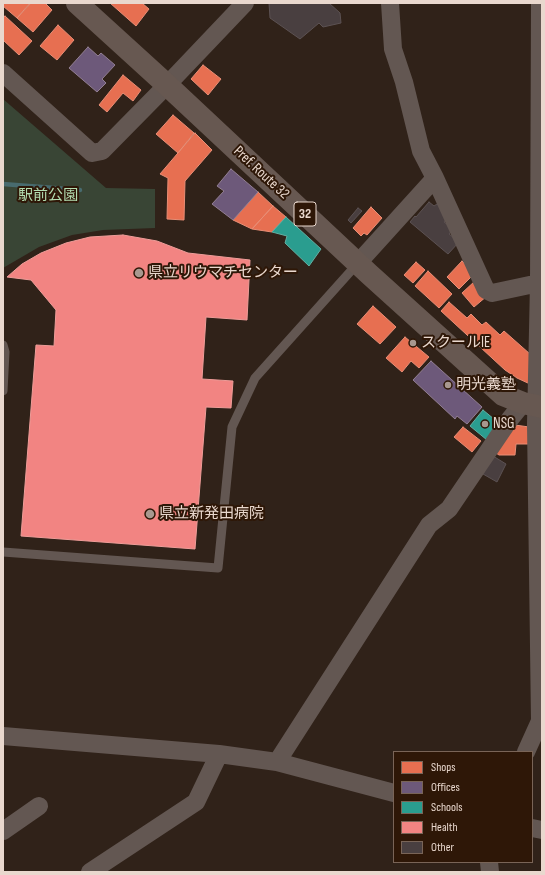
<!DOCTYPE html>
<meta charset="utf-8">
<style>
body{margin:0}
#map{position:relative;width:545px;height:875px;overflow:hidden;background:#302219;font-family:"Sofia Sans Condensed",sans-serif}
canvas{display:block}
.frame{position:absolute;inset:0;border:4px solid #e9d8ce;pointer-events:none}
.legend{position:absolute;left:393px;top:751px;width:140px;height:112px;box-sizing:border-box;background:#2e1707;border:1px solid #796457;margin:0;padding:5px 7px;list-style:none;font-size:12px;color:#e9d8ce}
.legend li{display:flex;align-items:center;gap:8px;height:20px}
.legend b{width:20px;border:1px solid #796457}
</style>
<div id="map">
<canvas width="545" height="875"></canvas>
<div class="frame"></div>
<ul class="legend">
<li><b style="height:11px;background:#e76f51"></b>Shops</li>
<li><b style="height:11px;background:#6d597a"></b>Offices</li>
<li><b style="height:11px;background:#2a9d8f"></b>Schools</li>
<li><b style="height:11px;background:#f28482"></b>Health</li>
<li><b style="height:11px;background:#493f40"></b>Other</li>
</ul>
</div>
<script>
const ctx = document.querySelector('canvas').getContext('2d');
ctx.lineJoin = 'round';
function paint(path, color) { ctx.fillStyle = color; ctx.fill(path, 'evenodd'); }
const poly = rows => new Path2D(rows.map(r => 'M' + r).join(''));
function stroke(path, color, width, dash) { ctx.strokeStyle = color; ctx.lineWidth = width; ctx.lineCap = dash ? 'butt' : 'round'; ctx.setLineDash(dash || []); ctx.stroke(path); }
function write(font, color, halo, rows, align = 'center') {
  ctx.font = font + ' "Sofia Sans Condensed","Noto Sans JP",sans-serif'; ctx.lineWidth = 4; ctx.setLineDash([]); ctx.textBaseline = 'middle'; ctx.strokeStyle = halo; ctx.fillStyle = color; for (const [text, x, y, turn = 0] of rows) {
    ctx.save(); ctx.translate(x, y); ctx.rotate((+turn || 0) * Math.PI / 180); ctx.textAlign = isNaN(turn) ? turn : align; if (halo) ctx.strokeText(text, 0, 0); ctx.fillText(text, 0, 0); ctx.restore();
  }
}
paint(poly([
 [3,99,106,188,155,189,155,228,103,230,72,235,39,247,3,268]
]), '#394535');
const shops = poly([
 [3,3,30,3,17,18,3,6,3,3],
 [31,3,45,3,52,10,33,32,17,18,31,3],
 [110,3,142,3,149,9,136,26,110,3],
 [5,16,32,41,19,55,3,40,3,18,5,16],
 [58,25,74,40,57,60,40,46,58,25],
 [203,65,221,79,208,95,191,79,203,65],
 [123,75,141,90,133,101,123,93,107,112,99,105,123,75],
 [173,115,194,133,178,153,156,134,173,115],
 [195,133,212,150,185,181,184,220,167,219,168,178,160,174,195,133],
 [258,192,273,206,252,229,233,220,258,192],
 [273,206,286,217,272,232,252,229,273,206],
 [371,207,382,218,367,235,364,233,361,236,353,228,371,207],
 [462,261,471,270,473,275,459,289,447,277,462,261],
 [416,262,425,270,413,283,404,275,416,262],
 [428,271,452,294,439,308,415,286,428,271],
 [475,281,487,296,474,307,462,293,475,281],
 [449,302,467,318,471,314,482,325,486,322,500,335,504,331,530,354,530,384,517,378,505,370,441,311,449,302],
 [373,306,396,327,380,344,357,324,373,306],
 [405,337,429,357,419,368,411,361,402,372,386,358,405,337],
 [515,425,529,427,529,444,516,444,515,455,499,455,496,453,515,425],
 [463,427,481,441,472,452,454,437,463,427]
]);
paint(shops, '#e76f51');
stroke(shops, '#e88e76', 1);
const offices = poly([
 [88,47,98,56,101,53,115,65,102,79,106,83,97,92,69,68,88,47],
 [231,169,258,192,233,220,212,204,224,191,217,186,231,169],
 [431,361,482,407,467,424,457,416,455,419,413,380,431,361]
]);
paint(offices, '#6d597a');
stroke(offices, '#927f93', 1);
const schools = poly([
 [286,217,321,249,309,266,285,243,287,236,272,232,286,217],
 [483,410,500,424,487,440,470,426,483,410]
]);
paint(schools, '#2a9d8f');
stroke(schools, '#63afa2', 1);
const health = poly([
 [123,235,157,241,188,253,250,260,247,320,206,317,202,379,233,381,231,408,206,407,195,549,21,536,36,345,54,346,56,310,31,280,7,277,22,264,41,253,66,243,90,237,123,235]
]);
paint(health, '#f28482');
stroke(health, '#ef9d99', 1);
stroke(poly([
 [3,184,80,190]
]), '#486b6f', 4.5);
const building = poly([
 [269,3,329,3,340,13,341,23,323,27,319,23,300,39,270,18,269,3],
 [429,202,434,206,437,204,442,208,448,217,444,222,453,229,449,234,459,242,448,254,410,222,415,216,416,217,429,202],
 [358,208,362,211,351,223,348,220,358,208],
 [493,456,506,464,497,482,483,474,493,456]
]);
paint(building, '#493f40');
stroke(building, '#5c5253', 1);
stroke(poly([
 [3,345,5,352,3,391],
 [3,552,218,568,232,427,255,378,358,263]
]), '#635752', 9);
stroke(poly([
 [3,73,92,153,102,151,167,85,245,3],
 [435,178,486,290,492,293,539,283],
 [358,263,435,178,421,151,404,82,393,49,390,3],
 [3,736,219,754,277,762,394,793],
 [526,752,540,721,536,424,539,283,540,3],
 [277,762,429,525,449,509,510,419,523,403],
 [532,828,542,830],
 [3,831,39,806],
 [489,862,490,872],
 [90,872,196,802,219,754]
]), '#635752', 18);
stroke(poly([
 [77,3,167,85,369,274,503,395,523,403,542,407]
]), '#675851', 22);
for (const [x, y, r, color] of [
 [139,273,5,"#a8988f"],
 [413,343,4,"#a8988f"],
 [448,385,4,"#a8988f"],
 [485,424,4,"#a8988f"],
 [150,514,5,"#a8988f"]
]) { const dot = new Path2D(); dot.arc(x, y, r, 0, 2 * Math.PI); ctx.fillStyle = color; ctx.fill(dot); stroke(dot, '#2e1707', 1.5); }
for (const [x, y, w] of [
 [305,214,22]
]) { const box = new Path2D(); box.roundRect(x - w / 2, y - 12, w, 24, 3); ctx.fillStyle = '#2e1707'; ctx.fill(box); stroke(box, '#e9d8ce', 1); }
write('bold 14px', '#e9d8ce', null, [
 ["32",305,214]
]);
write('15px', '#e9d8ce', '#2e1707', [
 ["Pref. Route 32",261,173,43]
]);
write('15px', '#b3ddb1', '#2e1707', [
 ["駅前公園",48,196]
]);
write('15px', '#e9d8ce', '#2e1707', [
 ["県立リウマチセンター",148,273],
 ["スクールIE",421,343],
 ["明光義塾",456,385],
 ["NSG",493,424],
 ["県立新発田病院",159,514]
], 'left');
</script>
